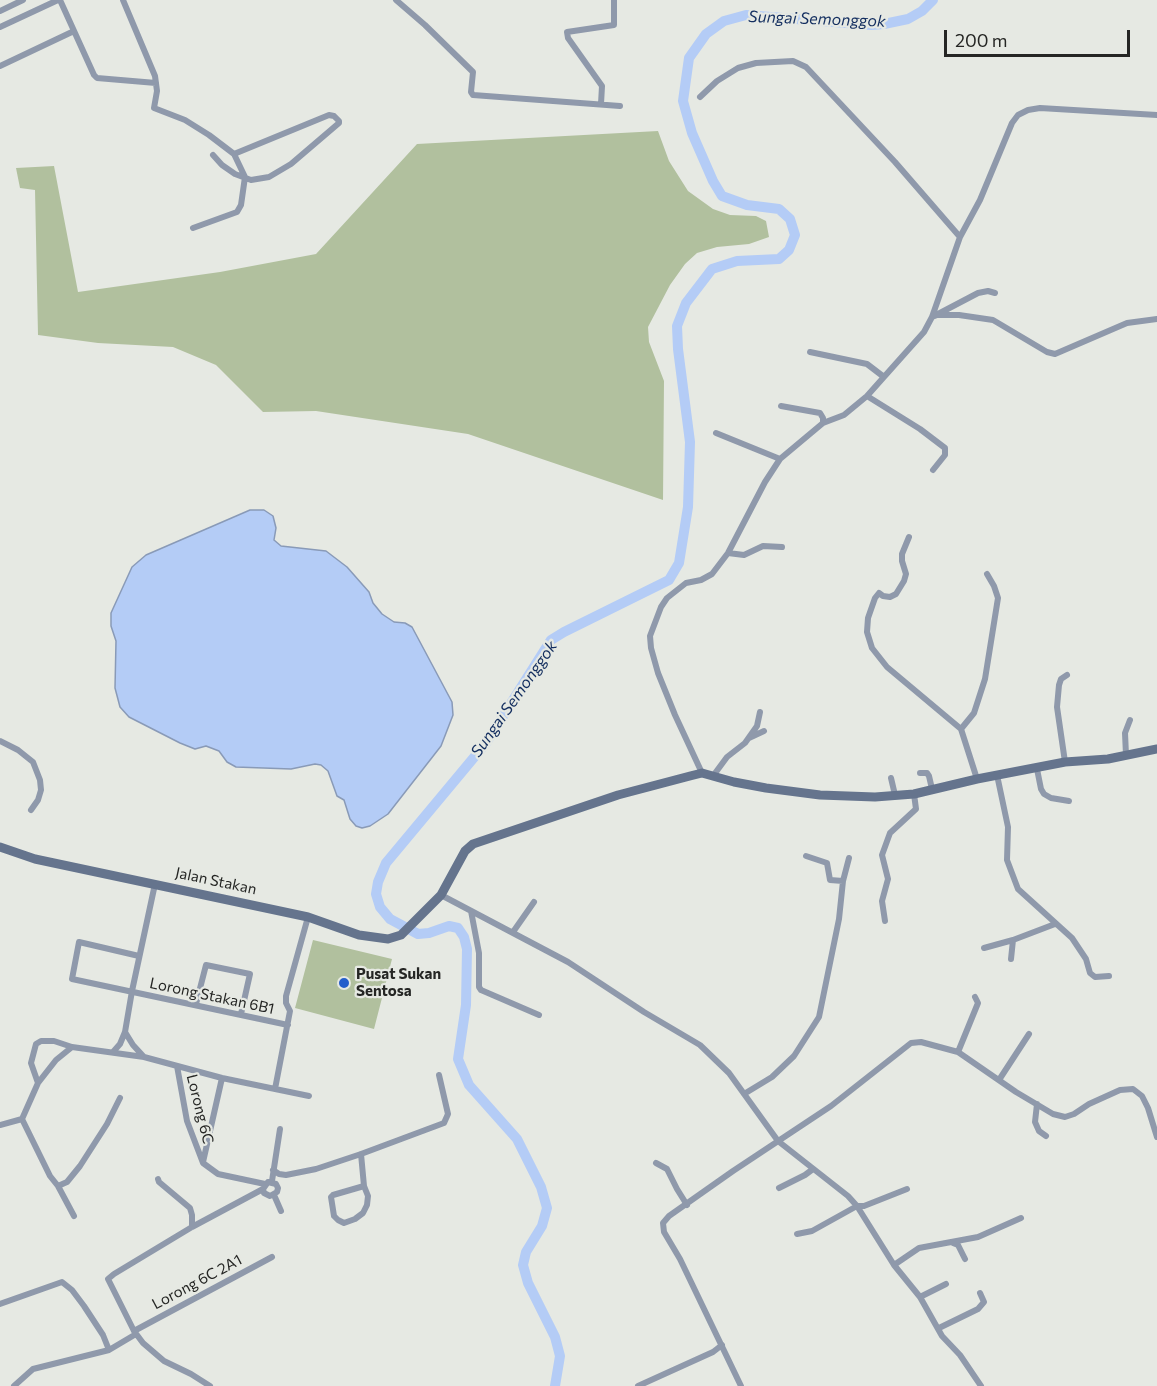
<!DOCTYPE html>
<style>
body{margin:0}
#map{position:relative;width:1157px;height:1386px;overflow:hidden;background:#e6e9e3;font-family:Commissioner,sans-serif}
canvas{display:block}
.scale{position:absolute;left:944px;top:30px;width:186px;height:27px;box-sizing:border-box;border:3px solid #252624;border-top:0;padding-left:8px;font-size:18px;line-height:21px;white-space:nowrap;color:#252624;-webkit-text-stroke:4px #e6e9e3;paint-order:stroke}
</style>
<div id="map">
<canvas width="1157" height="1386"></canvas>
<div class="scale">200 m</div>
</div>
<script>
const ctx = document.querySelector('canvas').getContext('2d');
ctx.lineJoin = 'round';
function paint(path, color) { ctx.fillStyle = color; ctx.fill(path, 'evenodd'); }
const poly = rows => new Path2D(rows.map(r => 'M' + r).join(''));
function stroke(path, color, width, dash) { ctx.strokeStyle = color; ctx.lineWidth = width; ctx.lineCap = dash ? 'butt' : 'round'; ctx.setLineDash(dash || []); ctx.stroke(path); }
function write(font, color, halo, rows, align = 'center') {
  ctx.font = font + ' Commissioner,sans-serif'; ctx.lineWidth = 4.5; ctx.setLineDash([]); ctx.textBaseline = 'middle'; ctx.strokeStyle = halo; ctx.fillStyle = color; for (const [text, x, y, turn = 0] of rows) {
    ctx.save(); ctx.translate(x, y); ctx.rotate((+turn || 0) * Math.PI / 180); ctx.textAlign = isNaN(turn) ? turn : align; if (halo) ctx.strokeText(text, 0, 0); ctx.fillText(text, 0, 0); ctx.restore();
  }
}
paint(poly([
 [658,131,669,161,688,191,713,209,730,215,756,216,766,221,769,237,749,244,717,247,697,253,685,264,670,285,648,327,649,342,664,381,663,500,468,434,316,411,263,412,216,365,173,347,98,343,38,335,35,190,20,188,16,168,54,166,78,292,220,272,316,254,417,144],
 [313,940,392,959,374,1029,295,1008]
]), '#b1c09e');
const water = poly([
 [250,510,264,510,273,516,276,528,274,540,281,546,326,551,347,567,369,592,373,603,382,614,394,622,405,623,412,627,452,702,453,715,441,746,388,814,370,826,362,828,356,826,350,819,344,800,337,796,328,771,321,765,315,764,291,769,236,767,227,762,219,751,206,746,195,749,180,743,129,717,120,707,115,688,116,641,111,626,111,613,132,567,146,555,250,510]
]);
paint(water, '#b4ccf6');
stroke(water, '#899ab7', 1.5);
stroke(poly([
 [555,1386,560,1356,555,1337,528,1283,523,1265,526,1252,542,1226,547,1208,541,1187,517,1139,469,1085,458,1059,466,1005,467,949,464,937,458,928,449,926,429,933,418,934,390,919,380,907,376,894,378,882,386,863,486,743,551,640,564,632,669,580,679,563,688,507,690,442,678,349,677,326,686,303,712,269,737,261,779,259,789,250,795,235,790,219,779,209,747,205,722,196,713,181,692,133,683,101,689,58,706,34,724,21,746,15,871,25,884,24,908,19,922,11,933,0]
]), '#b4ccf6', 10);
stroke(poly([
 [60,0,94,75,97,78,156,83],
 [123,0,155,76,157,91,154,108,185,120,209,135,234,154,245,177,241,205,237,212,193,228],
 [396,0,425,25,473,72,471,92,473,95,620,106],
 [0,11,23,0],
 [0,27,58,0],
 [0,66,74,31],
 [700,97,717,81,738,68,756,63,793,61,806,67,895,162,960,237],
 [601,104,602,86,568,38,567,32,614,25,614,0],
 [213,155,222,165,235,174,251,180,269,177,291,164,339,123,339,121,334,116,329,115,234,154],
 [938,314,978,293,988,291,995,293],
 [932,317,937,315,959,315,993,320,1047,352,1055,354,1127,323,1157,319],
 [810,352,867,364,884,377],
 [867,396,920,429,945,448,945,455,933,470],
 [781,406,820,413,823,418,823,423],
 [716,433,780,459],
 [909,537,902,554,902,561,906,574,904,581,896,594,890,597,883,596,879,593,875,598,868,618,867,632,872,648,887,667,961,729,977,779],
 [728,553,744,555,763,546,782,547],
 [961,729,974,713,985,679,998,598,994,586,987,574],
 [749,738,764,731],
 [0,741,18,750,33,762,40,780,41,790,38,800,31,810],
 [1126,755,1125,733,1130,720],
 [1065,762,1057,707,1059,685,1061,679,1067,675],
 [1037,769,1041,789,1044,794,1051,798,1069,801],
 [702,773,675,715,658,673,651,648,650,636,661,607,667,598,686,583,701,580,712,574,728,553,765,482,780,459,823,423,844,415,867,396,924,332,932,317,960,237,980,200,1012,123,1018,115,1028,110,1040,108,1157,115],
 [920,773,927,773,929,776,932,789],
 [997,775,1008,827,1007,860,1018,889,1072,938,1086,959,1090,973,1095,977,1109,976],
 [713,776,727,757,745,743,757,726,760,712],
 [891,778,895,795],
 [806,856,827,863,830,880,843,881],
 [441,895,568,962,644,1012,700,1045,729,1073,778,1141,848,1196,857,1206,894,1265,920,1297,942,1336,960,1355,981,1386],
 [471,911,479,953,479,987,481,990,539,1015],
 [885,921,882,901,888,879,882,855,890,833,916,809,914,794],
 [513,932,534,902],
 [984,948,1013,940,1055,924],
 [139,956,79,942,72,979,288,1025],
 [1011,959,1013,940],
 [196,1004,206,965,250,974,241,1014],
 [125,1032,132,991,155,884],
 [113,1052,120,1044,125,1032,133,1045,144,1057],
 [958,1052,978,1003,975,997],
 [177,1066,187,1121,203,1163,218,1174,265,1184],
 [999,1080,1029,1034],
 [38,1083,31,1063,36,1044,41,1041,54,1041,72,1047],
 [275,1089,290,1011,286,1003,286,996,308,917],
 [744,1094,772,1077,794,1056,819,1017,839,919,843,881,849,858],
 [1037,1104,1035,1122,1039,1131,1046,1136],
 [0,1125,22,1119],
 [361,1154,364,1186,368,1196,367,1205,363,1213,355,1219,344,1223,338,1220,334,1216,331,1197,333,1195,364,1186],
 [203,1162,222,1078],
 [656,1163,667,1169,677,1189,687,1205],
 [273,1170,279,1174,286,1175,316,1169,361,1154,444,1123,448,1114,439,1075],
 [158,1179,159,1182,190,1208,192,1215,192,1227],
 [272,1181,280,1129],
 [58,1186,67,1182,80,1166,107,1124,120,1098],
 [779,1188,805,1175,813,1169],
 [274,1195,281,1211],
 [74,1216,58,1186,50,1176,22,1119,38,1083,56,1060,72,1047,144,1057,222,1078,309,1096],
 [797,1234,812,1231,857,1206,864,1206,907,1189],
 [953,1243,958,1245,965,1259],
 [894,1265,919,1248,978,1237,1021,1218],
 [920,1297,946,1284],
 [0,1304,62,1282,72,1290,84,1306,103,1335,109,1350],
 [939,1328,978,1309,984,1302,980,1293],
 [134,1331,272,1257],
 [14,1386,33,1369,109,1350,136,1334],
 [210,1386,191,1374,164,1361,143,1343,134,1331,108,1279,114,1274,192,1227,263,1189,268,1182,276,1184,278,1188,277,1192,270,1196,264,1193,263,1189],
 [638,1386,713,1352,722,1345],
 [741,1386,680,1259,664,1232,663,1223,669,1216,733,1171,831,1106,911,1043,921,1042,958,1052,1016,1092,1053,1114,1065,1117,1074,1114,1089,1104,1120,1090,1133,1089,1142,1096,1148,1108,1157,1137]
]), '#8f99ab', 6);
stroke(poly([
 [0,847,35,859,308,917,359,935,388,939,401,935,441,895,465,851,473,844,618,795,690,776,702,773,734,782,766,788,820,795,875,797,914,794,977,779,1065,762,1108,759,1157,749]
]), '#65748d', 9);
for (const [x, y, r, color] of [
 [344,983,6,"#245ecb"]
]) { const dot = new Path2D(); dot.arc(x, y, r, 0, 2 * Math.PI); ctx.fillStyle = color; ctx.fill(dot); stroke(dot, '#e6e9e3', 2); }
write('15px', '#252624', '#e6e9e3', [
 ["Jalan Stakan",216,881,12],
 ["Lorong Stakan 6B1",212,996,12],
 ["Lorong 6C",200,1109,76],
 ["Lorong 6C 2A1",197,1282,-28]
]);
write('bold 15px', '#252624', '#e6e9e3', [
 ["Pusat Sukan",356,974],
 ["Sentosa",356,991]
], 'left');
write('italic 16px', '#132e5f', '#e6e9e3', [
 ["Sungai Semonggok",817,19,2],
 ["Sungai Semonggok",514,699,-55]
]);
</script>
